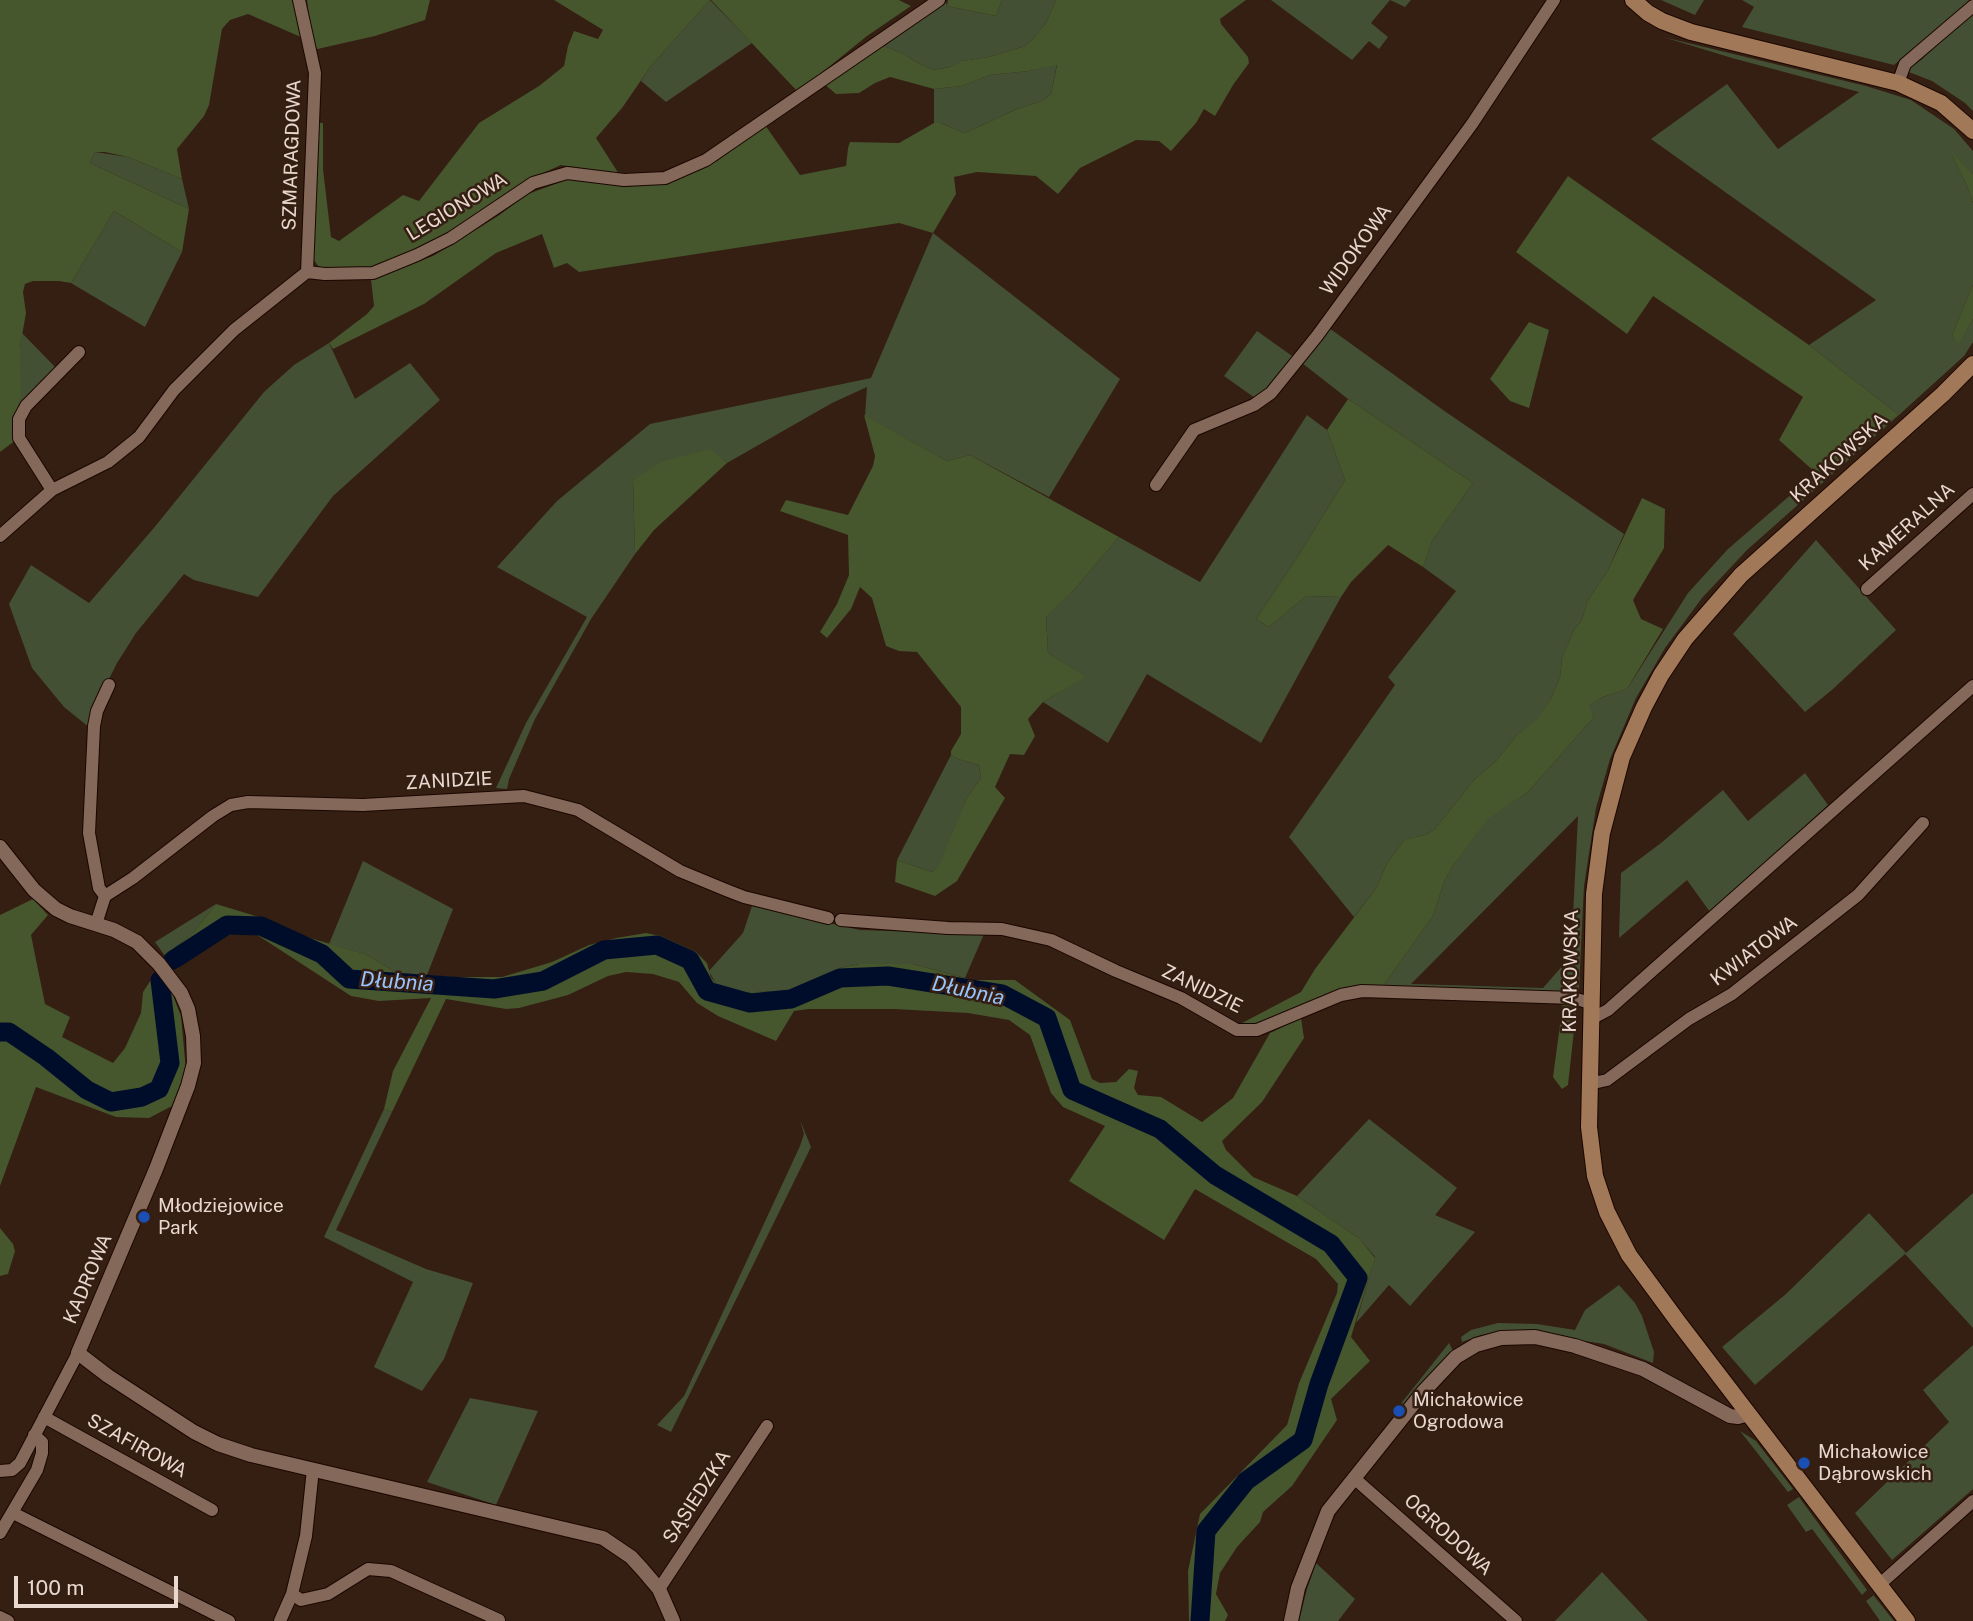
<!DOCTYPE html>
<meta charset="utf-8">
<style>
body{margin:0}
#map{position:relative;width:1973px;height:1621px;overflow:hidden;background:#351e12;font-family:"Public Sans",sans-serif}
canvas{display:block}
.scale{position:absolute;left:14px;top:1576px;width:164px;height:32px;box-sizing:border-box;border:4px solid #e8d8d0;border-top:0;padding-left:9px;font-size:21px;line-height:24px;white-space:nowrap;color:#e8d8d0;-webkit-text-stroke:5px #351e12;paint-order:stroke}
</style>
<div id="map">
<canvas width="1973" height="1621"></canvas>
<div class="scale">100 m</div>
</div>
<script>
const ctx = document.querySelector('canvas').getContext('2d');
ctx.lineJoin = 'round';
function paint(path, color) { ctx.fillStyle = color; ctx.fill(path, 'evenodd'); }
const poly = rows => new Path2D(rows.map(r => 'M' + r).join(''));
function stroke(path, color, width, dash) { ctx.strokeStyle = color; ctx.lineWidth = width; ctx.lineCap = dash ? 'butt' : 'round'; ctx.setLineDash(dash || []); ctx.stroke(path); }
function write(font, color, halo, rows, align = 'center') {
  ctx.font = font + ' "Public Sans",sans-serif'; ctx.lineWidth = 5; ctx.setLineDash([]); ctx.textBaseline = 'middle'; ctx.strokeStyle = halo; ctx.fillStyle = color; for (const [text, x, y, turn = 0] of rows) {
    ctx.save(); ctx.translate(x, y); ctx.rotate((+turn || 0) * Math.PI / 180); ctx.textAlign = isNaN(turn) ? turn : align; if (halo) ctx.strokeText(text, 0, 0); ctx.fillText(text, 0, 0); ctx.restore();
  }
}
paint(poly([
 [710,0,752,43,666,102,641,81,651,66],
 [1002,0,1056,0,1046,23,1034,38,1025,46,989,57,962,61,950,67,933,70,914,61,904,54,884,46,946,2,947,6,996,16],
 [1271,0,1411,0,1405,7,1390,0,1371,23,1388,37,1379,49,1369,41,1352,60],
 [1661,0,1704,0,1695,15],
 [1742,0,1973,0,1894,65,1742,27,1754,7],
 [1973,11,1973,111,1965,103,1932,81,1906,71,1921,60],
 [1663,37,1866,86,1911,100,1954,129,1973,151,1973,174,1951,153,1967,186,1973,203,1973,285,1952,335,1958,344,1973,319,1973,342,1964,356,1899,415,1747,550,1702,598,1665,648,1636,698,1610,759,1596,808,1584,886,1579,989,1537,994,1383,986,1433,916,1444,882,1452,867,1489,817,1527,793,1594,717,1588,705,1603,697,1627,689,1688,593,1728,549,1816,473,1899,415,1809,345,1876,300,1651,139,1727,84,1778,149,1859,92,1732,58],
 [1578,816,1571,956,1543,988,1411,984],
 [1057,64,1051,94,1042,101,1017,109,965,133,940,123,934,123,934,89,962,86,990,75,1029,71],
 [95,152,128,157,182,179,189,209,90,163],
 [114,211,182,252,145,327,71,283],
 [933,233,1120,379,1049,497,970,455,947,461,865,416,867,387,832,403,727,463,709,450,633,480,635,554,591,619,535,719,509,779,507,789,496,788,526,723,587,617,497,567,557,501,650,424,871,378],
 [1329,328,1443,410,1624,534,1608,570,1587,602,1582,620,1574,630,1562,658,1560,677,1551,699,1536,721,1517,735,1496,761,1474,780,1435,829,1425,835,1405,839,1387,863,1377,887,1354,917,1289,837,1395,685,1388,677,1456,591,1423,567,1432,541,1473,483,1348,399,1302,363],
 [1257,331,1295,358,1269,391,1255,398,1224,376],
 [22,333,56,368,13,424,20,347],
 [329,343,355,399,410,363,440,400,333,496,258,597,194,580,184,574,136,633,117,663,102,693,90,728,64,707,32,668,9,604,31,565,89,603,153,529,264,392,294,365],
 [1307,415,1327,430,1345,480,1300,553,1256,619,1269,627,1306,596,1341,597,1261,743,1147,674,1108,743,1043,702,1085,677,1048,653,1046,615,1074,590,1119,537,1200,582],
 [1816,540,1896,630,1833,689,1805,712,1733,634],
 [951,755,958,759,979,765,981,778,966,799,940,866,932,872,897,860],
 [1805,773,1828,805,1710,912,1687,880,1619,938,1621,873,1661,843,1723,790,1748,821],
 [363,861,453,909,427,975,397,973,365,954,329,944],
 [216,904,194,932,165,956,155,942],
 [752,906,860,930,984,934,965,978,913,964,859,964,840,968,798,988,782,991,731,993,716,984,709,971,743,933],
 [384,1109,392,1112,336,1230,426,1269,473,1283,444,1359,422,1391,374,1367,413,1282,324,1237],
 [1369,1119,1457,1188,1435,1215,1475,1232,1410,1306,1389,1285,1356,1323,1375,1257,1360,1239,1297,1196],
 [800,1120,811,1147,671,1432,657,1425,684,1396,800,1146,804,1134],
 [1973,1193,1973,1328,1905,1254,1755,1385,1722,1347,1786,1294,1869,1213,1906,1253],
 [1619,1285,1635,1303,1642,1316,1654,1352,1653,1363,1604,1344,1529,1332,1509,1331,1481,1335,1462,1342,1461,1337,1471,1330,1498,1323,1537,1324,1575,1330,1585,1310],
 [1449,1343,1453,1351,1402,1408,1399,1406],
 [1973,1345,1973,1489,1892,1560,1855,1513,1949,1422,1923,1390],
 [470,1398,538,1411,496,1505,427,1482],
 [1740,1431,1756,1441,1793,1489,1788,1492],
 [1799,1497,1867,1590,1862,1595,1812,1529,1806,1532,1787,1505],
 [1316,1563,1355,1599,1338,1621,1299,1621,1307,1589],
 [1602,1572,1648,1621,1555,1621],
 [1874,1595,1874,1596,1894,1621,1880,1621,1866,1601]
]), '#445033');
paint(poly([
 [0,0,294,0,303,38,248,14,230,20,222,29,209,105,204,116,177,149,182,179,128,157,105,152,95,152,90,163,189,209,182,252,114,211,71,283,59,281,33,281,25,284,23,292,26,313,20,347,21,395,13,424,16,440,0,452],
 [307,0,430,0,425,20,375,36,313,50],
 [554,0,710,0,651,66,622,108,596,138,619,174,561,165,532,178,448,235,385,266,343,271,319,267,313,259,315,123,323,123,323,169,331,237,339,241,403,195,419,201,479,123,539,86,564,66,568,46,574,31,598,39,603,30],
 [711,0,899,0,911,6,867,36,798,92],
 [948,0,1002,0,996,16,947,6],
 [1056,0,1246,0,1220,19,1221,24,1248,57,1249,63,1233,85,1215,116,1204,109,1196,123,1171,151,1159,141,1136,140,1080,168,1058,194,1036,176,977,172,954,177,956,194,933,233,899,223,579,272,567,263,554,268,542,234,496,253,424,304,333,349,329,343,367,314,374,306,371,279,433,256,498,216,528,194,569,179,626,187,675,181,717,161,765,125,800,175,846,166,848,148,850,142,899,143,934,123,940,123,965,133,1017,109,1042,101,1051,94,1057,65,1029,71,990,75,962,86,934,89,890,77,875,83,859,93,836,94,823,83,884,46,904,54,914,61,933,70,950,67,961,61,989,57,1025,46,1034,38,1046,23],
 [1950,151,1973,174,1973,203,1967,186],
 [1568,176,1809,345,1899,415,1816,473,1779,440,1803,397,1653,296,1627,334,1516,252],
 [1973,285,1973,319,1958,345,1952,335],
 [1529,322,1549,330,1529,408,1510,401,1490,379],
 [1348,399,1473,483,1432,541,1423,567,1388,545,1351,582,1341,597,1306,596,1269,627,1256,619,1300,553,1345,480,1327,430],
 [864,415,947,461,970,455,1119,537,1074,590,1046,616,1048,653,1086,677,1043,702,1028,719,1035,736,1024,755,1010,754,995,787,1005,798,957,881,935,896,895,882,897,860,932,872,939,866,966,799,981,778,979,765,958,759,951,755,951,751,961,734,961,707,917,652,899,651,886,646,872,598,860,587,851,609,827,638,820,632,837,604,849,575,848,535,780,511,786,500,848,515,873,466,875,456],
 [710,449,727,463,654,530,635,554,633,480,663,461],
 [1642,498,1665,509,1664,548,1633,600,1641,619,1663,629,1627,689,1603,697,1589,705,1594,717,1527,793,1489,818,1452,867,1444,882,1433,916,1383,986,1259,1027,1242,1023,1301,992,1315,969,1377,887,1387,863,1405,839,1425,835,1435,829,1474,780,1496,761,1517,735,1536,720,1551,699,1560,677,1562,658,1574,630,1582,620,1587,602,1608,570],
 [33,899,48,915,31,935,45,1004,70,1017,62,1037,113,1063,125,1048,141,1013,143,992,156,972,169,985,181,1016,186,1070,172,1106,149,1118,116,1117,36,1087,0,1186,0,915],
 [216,904,269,920,303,936,365,954,397,973,454,977,502,977,552,962,589,945,616,938,646,933,661,936,696,952,707,963,711,977,716,984,732,993,782,991,798,988,840,968,859,964,913,964,972,980,1015,980,1070,1020,1092,1079,1100,1083,1116,1082,1129,1069,1138,1071,1134,1088,1138,1095,1161,1097,1202,1122,1233,1098,1270,1033,1301,1018,1304,1038,1262,1102,1222,1141,1226,1150,1253,1177,1297,1196,1360,1239,1375,1258,1351,1337,1370,1361,1331,1399,1337,1420,1292,1486,1263,1512,1260,1522,1237,1547,1220,1573,1216,1594,1228,1615,1225,1621,1189,1621,1188,1571,1200,1514,1287,1425,1299,1383,1337,1293,1338,1284,1316,1259,1195,1189,1164,1240,1069,1181,1105,1126,1063,1107,1051,1093,1030,1035,1009,1020,968,1013,894,1009,809,1009,794,1011,776,1041,718,1016,697,1003,679,982,653,974,626,972,608,976,568,995,519,1008,506,1009,446,999,392,1112,384,1109,393,1071,431,998,379,1001,351,996,251,931,224,936,207,944,177,969,165,956,194,932],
 [1563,1002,1577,1003,1568,1085,1562,1089,1553,1077],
 [0,1228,13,1244,15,1251,8,1274,0,1276]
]), '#46562d');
stroke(poly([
 [173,960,227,925,261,926,322,954,349,979,494,989,543,981,604,950,657,945,690,960,707,991,750,1003,791,999,840,978,888,976,1002,994,1047,1018,1072,1090,1160,1129,1215,1175,1331,1244,1358,1278,1319,1384,1303,1440,1246,1481,1206,1531,1200,1621],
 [0,1032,9,1032,46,1057,87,1090,111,1102,142,1097,159,1089,170,1063,160,980]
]), '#000d2a', 19);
const minor = poly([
 [299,0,315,73,307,272],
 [1898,83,1905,64,1973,6],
 [1156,485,1194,430,1254,405,1271,393,1317,336,1472,124,1554,0],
 [52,490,19,438,19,419,26,406,79,352],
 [0,536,52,490,108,462,139,437,174,390,234,330,307,272,325,274,373,273,417,255,451,238,533,183,567,173,624,180,665,178,706,160,939,0],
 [1867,589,1973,494],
 [105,896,99,888,89,833,94,726,97,711,109,685],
 [841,920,948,928,1002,929,1051,940,1116,971,1181,998,1237,1030,1257,1030,1341,995,1362,991,1573,998,1590,1003],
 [96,924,105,896,133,878,213,816,231,805,248,802,363,805,524,796,578,810,680,871,726,890,744,897,828,918],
 [1591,1019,1608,1010,1973,686],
 [1589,1084,1607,1080,1689,1019,1732,994,1858,895,1923,823],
 [44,1417,212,1510],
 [0,1471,12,1470,20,1463,78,1353],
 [1354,1478,1516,1621],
 [13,1513,229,1621],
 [0,1533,37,1470,42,1453,42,1442,34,1435],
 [1879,1585,1973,1501],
 [659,1589,767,1426],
 [292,1594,301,1600,328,1594,368,1569,391,1571,499,1620],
 [0,1617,8,1621],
 [280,1621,292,1594,306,1536,313,1469]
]);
const tertiary = poly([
 [0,847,34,890,56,909,70,916,114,930,137,942,159,964,181,993,188,1009,193,1036,194,1063,188,1086,156,1169,78,1353,108,1376,194,1432,218,1444,251,1455,603,1538,631,1557,642,1569,659,1589,673,1621],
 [1291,1621,1298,1588,1328,1511,1423,1392,1456,1357,1476,1345,1501,1338,1535,1337,1575,1346,1643,1369,1730,1416,1738,1417,1748,1414]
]);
const secondary = poly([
 [1633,0,1648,13,1662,21,1691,32,1898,83,1941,103,1973,131],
 [1907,1621,1679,1323,1629,1255,1607,1212,1595,1176,1589,1127,1594,894,1602,833,1622,757,1644,707,1661,675,1685,639,1741,575,1943,394,1973,364]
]);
stroke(minor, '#1b0701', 14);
stroke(tertiary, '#1b0701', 16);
stroke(secondary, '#1b0701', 18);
stroke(minor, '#84685a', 12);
stroke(tertiary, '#84685a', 14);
stroke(secondary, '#a17858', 16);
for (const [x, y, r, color] of [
 [144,1217,7,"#1a4fb4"],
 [1399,1411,7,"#1a4fb4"],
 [1804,1463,7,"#1a4fb4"]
]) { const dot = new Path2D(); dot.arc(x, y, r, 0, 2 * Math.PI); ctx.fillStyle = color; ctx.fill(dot); stroke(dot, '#351e12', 2.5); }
write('19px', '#e8d8d0', '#351e12', [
 ["SZMARAGDOWA",292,155,-88],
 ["LEGIONOWA",457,207,-31],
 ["WIDOKOWA",1356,250,-54],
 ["KRAKOWSKA",1839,458,-42],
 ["KAMERALNA",1907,527,-42],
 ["ZANIDZIE",449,781,-3],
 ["KWIATOWA",1754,951,-37],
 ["KRAKOWSKA",1571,971,-89],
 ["ZANIDZIE",1202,989,26],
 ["KADROWA",88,1279,-67],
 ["SZAFIROWA",137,1446,29],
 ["SĄSIEDZKA",697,1497,-57],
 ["OGRODOWA",1448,1535,42]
]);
write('19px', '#e8d8d0', '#351e12', [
 ["Młodziejowice",158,1206],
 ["Park",158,1228],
 ["Michałowice",1413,1400],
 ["Ogrodowa",1413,1422],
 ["Michałowice",1818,1452],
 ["Dąbrowskich",1818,1474]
], 'left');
write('italic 21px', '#97c4fe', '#351e12', [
 ["Dłubnia",397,982,4],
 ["Dłubnia",968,991,12]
]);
</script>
